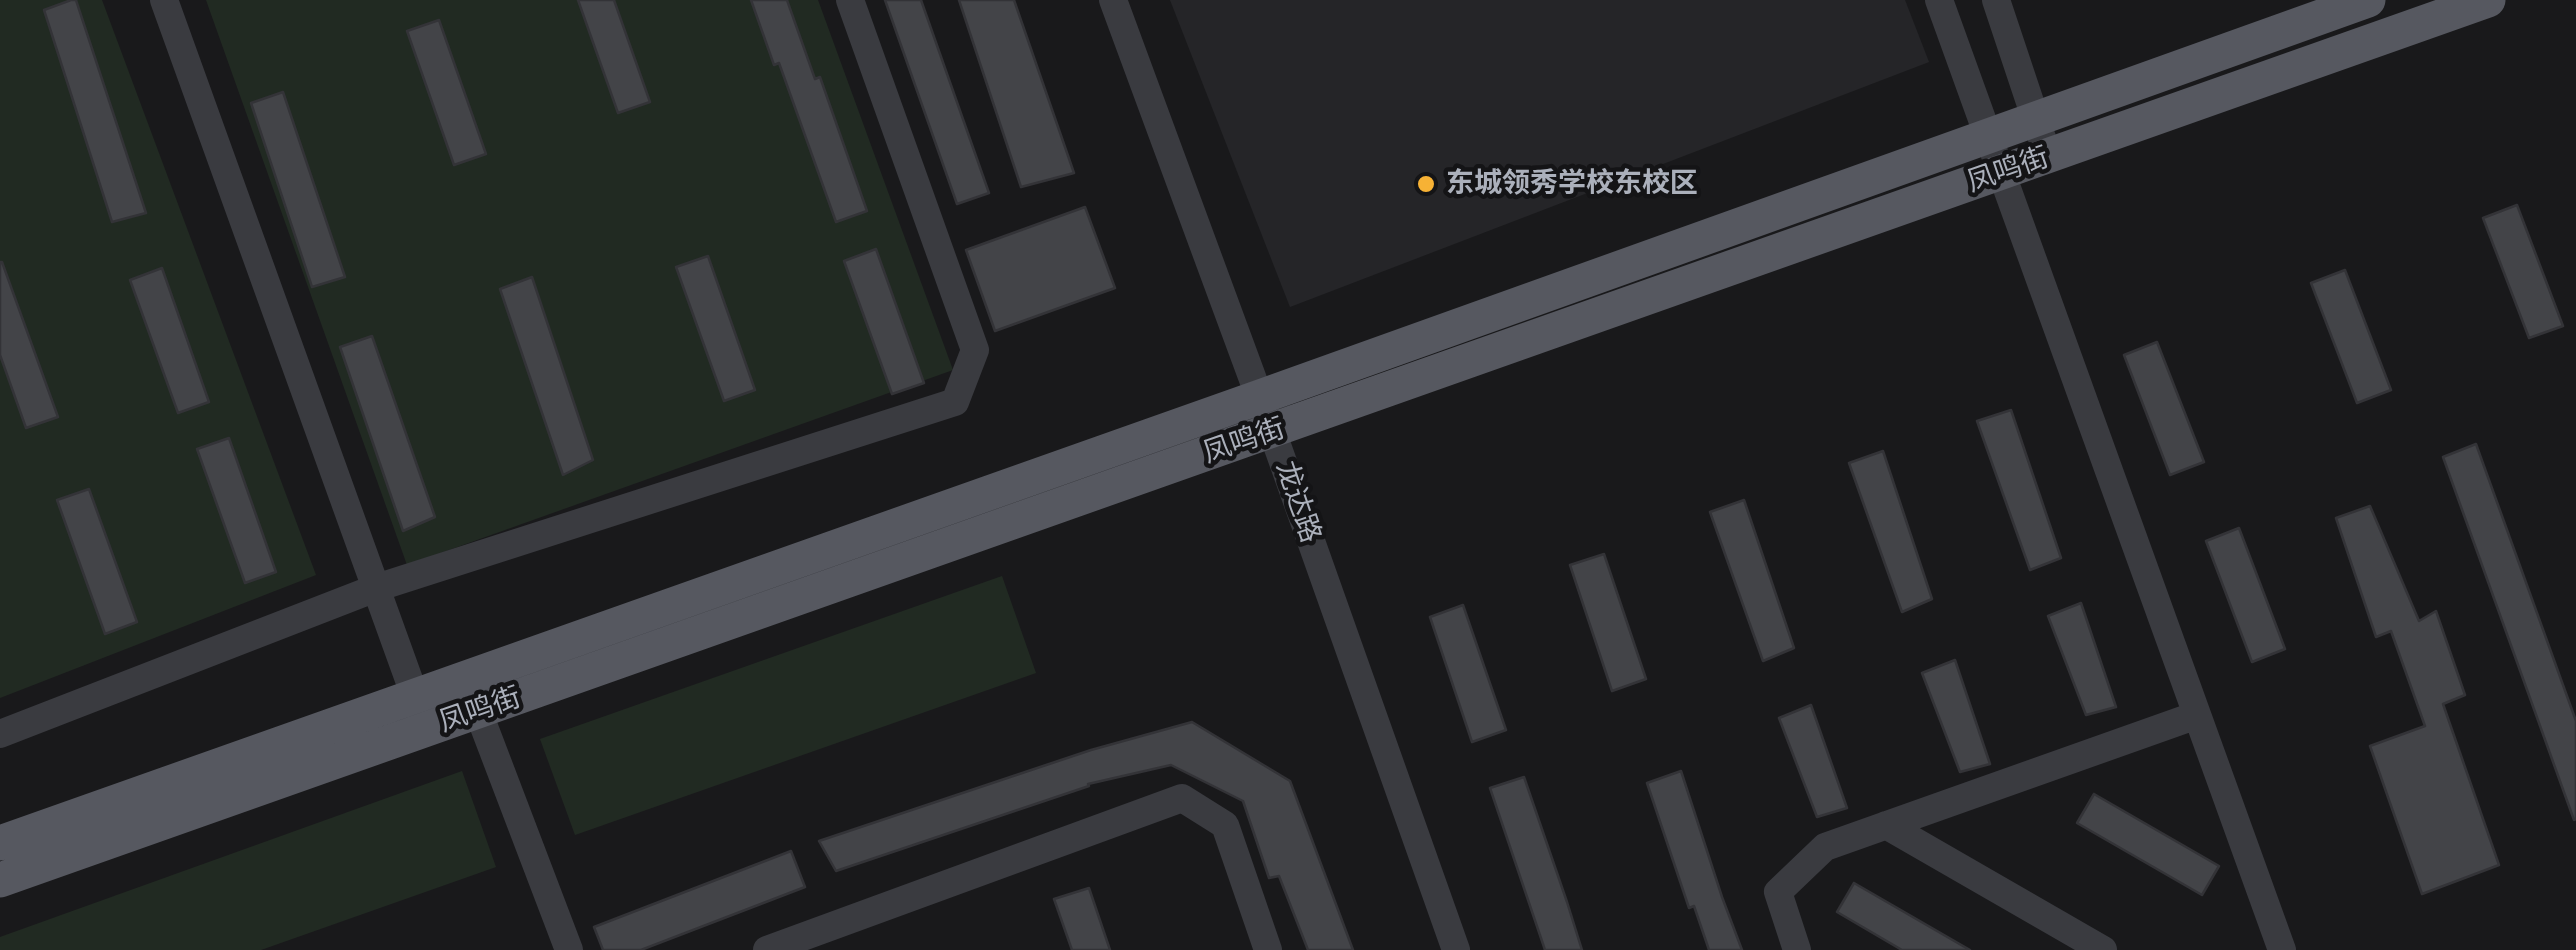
<!DOCTYPE html>
<meta charset="utf-8">
<style>
body{margin:0}
canvas{display:block;background:#19191b}
</style>
<canvas width="2576" height="950"></canvas>
<script>
const ctx = document.querySelector('canvas').getContext('2d');
ctx.lineJoin = 'round';
function paint(path, color) { ctx.fillStyle = color; ctx.fill(path, 'evenodd'); }
const poly = rows => new Path2D(rows.map(r => 'M' + r).join(''));
function stroke(path, color, width, dash) { ctx.strokeStyle = color; ctx.lineWidth = width; ctx.lineCap = dash ? 'butt' : 'round'; ctx.setLineDash(dash || []); ctx.stroke(path); }
function write(font, color, halo, rows, align = 'center') {
  ctx.font = font + ' Quicksand,"Noto Sans SC",sans-serif'; ctx.lineWidth = 9; ctx.setLineDash([]); ctx.textBaseline = 'middle'; ctx.strokeStyle = halo; ctx.fillStyle = color; for (const [text, x, y, turn = 0] of rows) {
    ctx.save(); ctx.translate(x, y); ctx.rotate((+turn || 0) * Math.PI / 180); ctx.textAlign = isNaN(turn) ? turn : align; if (halo) ctx.strokeText(text, 0, 0); ctx.fillText(text, 0, 0); ctx.restore();
  }
}
paint(poly([
 [1170,0,1905,0,1929,62,1290,307]
]), '#252528');
paint(poly([
 [0,0,102,0,316,575,0,698],
 [206,0,818,0,953,370,407,565],
 [1002,576,1036,673,575,835,540,739],
 [462,771,496,867,261,950,0,950,0,937]
]), '#212a22');
const building = poly([
 [71,0,76,0,146,213,112,222,44,10,71,0],
 [578,0,614,0,650,102,618,113,578,0],
 [751,0,787,0,815,79,820,77,867,211,836,222,779,63,774,65,751,0],
 [885,0,921,0,989,193,957,204,885,0],
 [959,0,1014,0,1074,173,1021,187,959,0],
 [439,20,486,154,454,165,407,31,439,20],
 [283,92,345,277,312,287,251,103,283,92],
 [2517,205,2563,326,2529,338,2483,218,2517,205],
 [1085,207,1115,288,995,331,966,250,1085,207],
 [876,249,924,383,892,394,844,261,876,249],
 [708,256,755,390,724,401,676,267,708,256],
 [0,262,2,262,58,417,26,428,0,355,0,262],
 [162,268,209,402,178,413,130,280,162,268],
 [2345,270,2391,390,2357,403,2311,283,2345,270],
 [532,277,593,460,563,475,500,289,532,277],
 [372,336,435,517,403,531,340,347,372,336],
 [2157,342,2204,462,2170,475,2124,355,2157,342],
 [2011,410,2061,558,2030,570,1977,421,2011,410],
 [229,438,276,572,245,583,197,449,229,438],
 [2476,444,2576,721,2576,819,2574,820,2443,457,2476,444],
 [1883,451,1932,599,1902,612,1849,463,1883,451],
 [89,489,137,622,105,634,57,500,89,489],
 [1744,500,1794,648,1763,661,1710,512,1744,500],
 [2370,506,2419,621,2436,611,2465,695,2443,704,2499,865,2422,894,2370,746,2425,726,2391,631,2376,637,2336,518,2370,506],
 [2239,528,2285,649,2252,662,2206,541,2239,528],
 [1604,554,1646,679,1612,691,1570,565,1604,554],
 [2081,603,2116,707,2086,715,2048,616,2081,603],
 [1463,605,1506,730,1472,742,1430,617,1463,605],
 [1955,660,1990,764,1960,772,1922,673,1955,660],
 [1811,705,1847,808,1817,817,1779,718,1811,705],
 [1192,722,1290,781,1353,950,1308,950,1279,876,1269,878,1243,801,1171,765,1088,784,1089,786,836,871,819,841,1091,750,1192,722],
 [1681,771,1722,897,1742,950,1709,950,1694,906,1689,908,1647,783,1681,771],
 [1524,777,1567,902,1582,950,1545,950,1490,788,1524,777],
 [2094,794,2219,866,2202,895,2077,823,2094,794],
 [791,851,805,887,641,950,603,950,594,927,791,851],
 [1854,883,1970,950,1902,950,1837,912,1854,883],
 [1089,888,1110,950,1072,950,1054,899,1089,888]
]);
paint(building, '#434448');
stroke(building, '#333337', 2.5);
stroke(poly([
 [164,0,421,713],
 [1113,0,1272,431,1456,950],
 [1939,0,2282,950],
 [1996,0,2048,156],
 [478,711,569,950],
 [0,734,376,588,955,402,975,350,850,0],
 [1886,825,2103,950],
 [767,950,1182,798,1225,825,1268,950],
 [1797,950,1778,892,1825,847,2197,715]
]), '#3a3b40', 28);
stroke(poly([
 [0,843,1260,397,2368,0],
 [0,880,2488,0]
]), '#565860', 35);
for (const [x, y, r, color] of [
 [1426,184,10,"#f7b235"]
]) { const dot = new Path2D(); dot.arc(x, y, r, 0, 2 * Math.PI); ctx.fillStyle = color; ctx.fill(dot); stroke(dot, '#141416', 4); }
write('28px', '#abb0bb', '#141416', [
 ["凤鸣街",2008,170,-19],
 ["凤鸣街",1244,441,-19],
 ["龙达路",1298,502,71],
 ["凤鸣街",480,710,-19]
]);
write('bold 28px', '#abb0bb', '#141416', [
 ["东城领秀学校东校区",1446,184]
], 'left');
</script>
